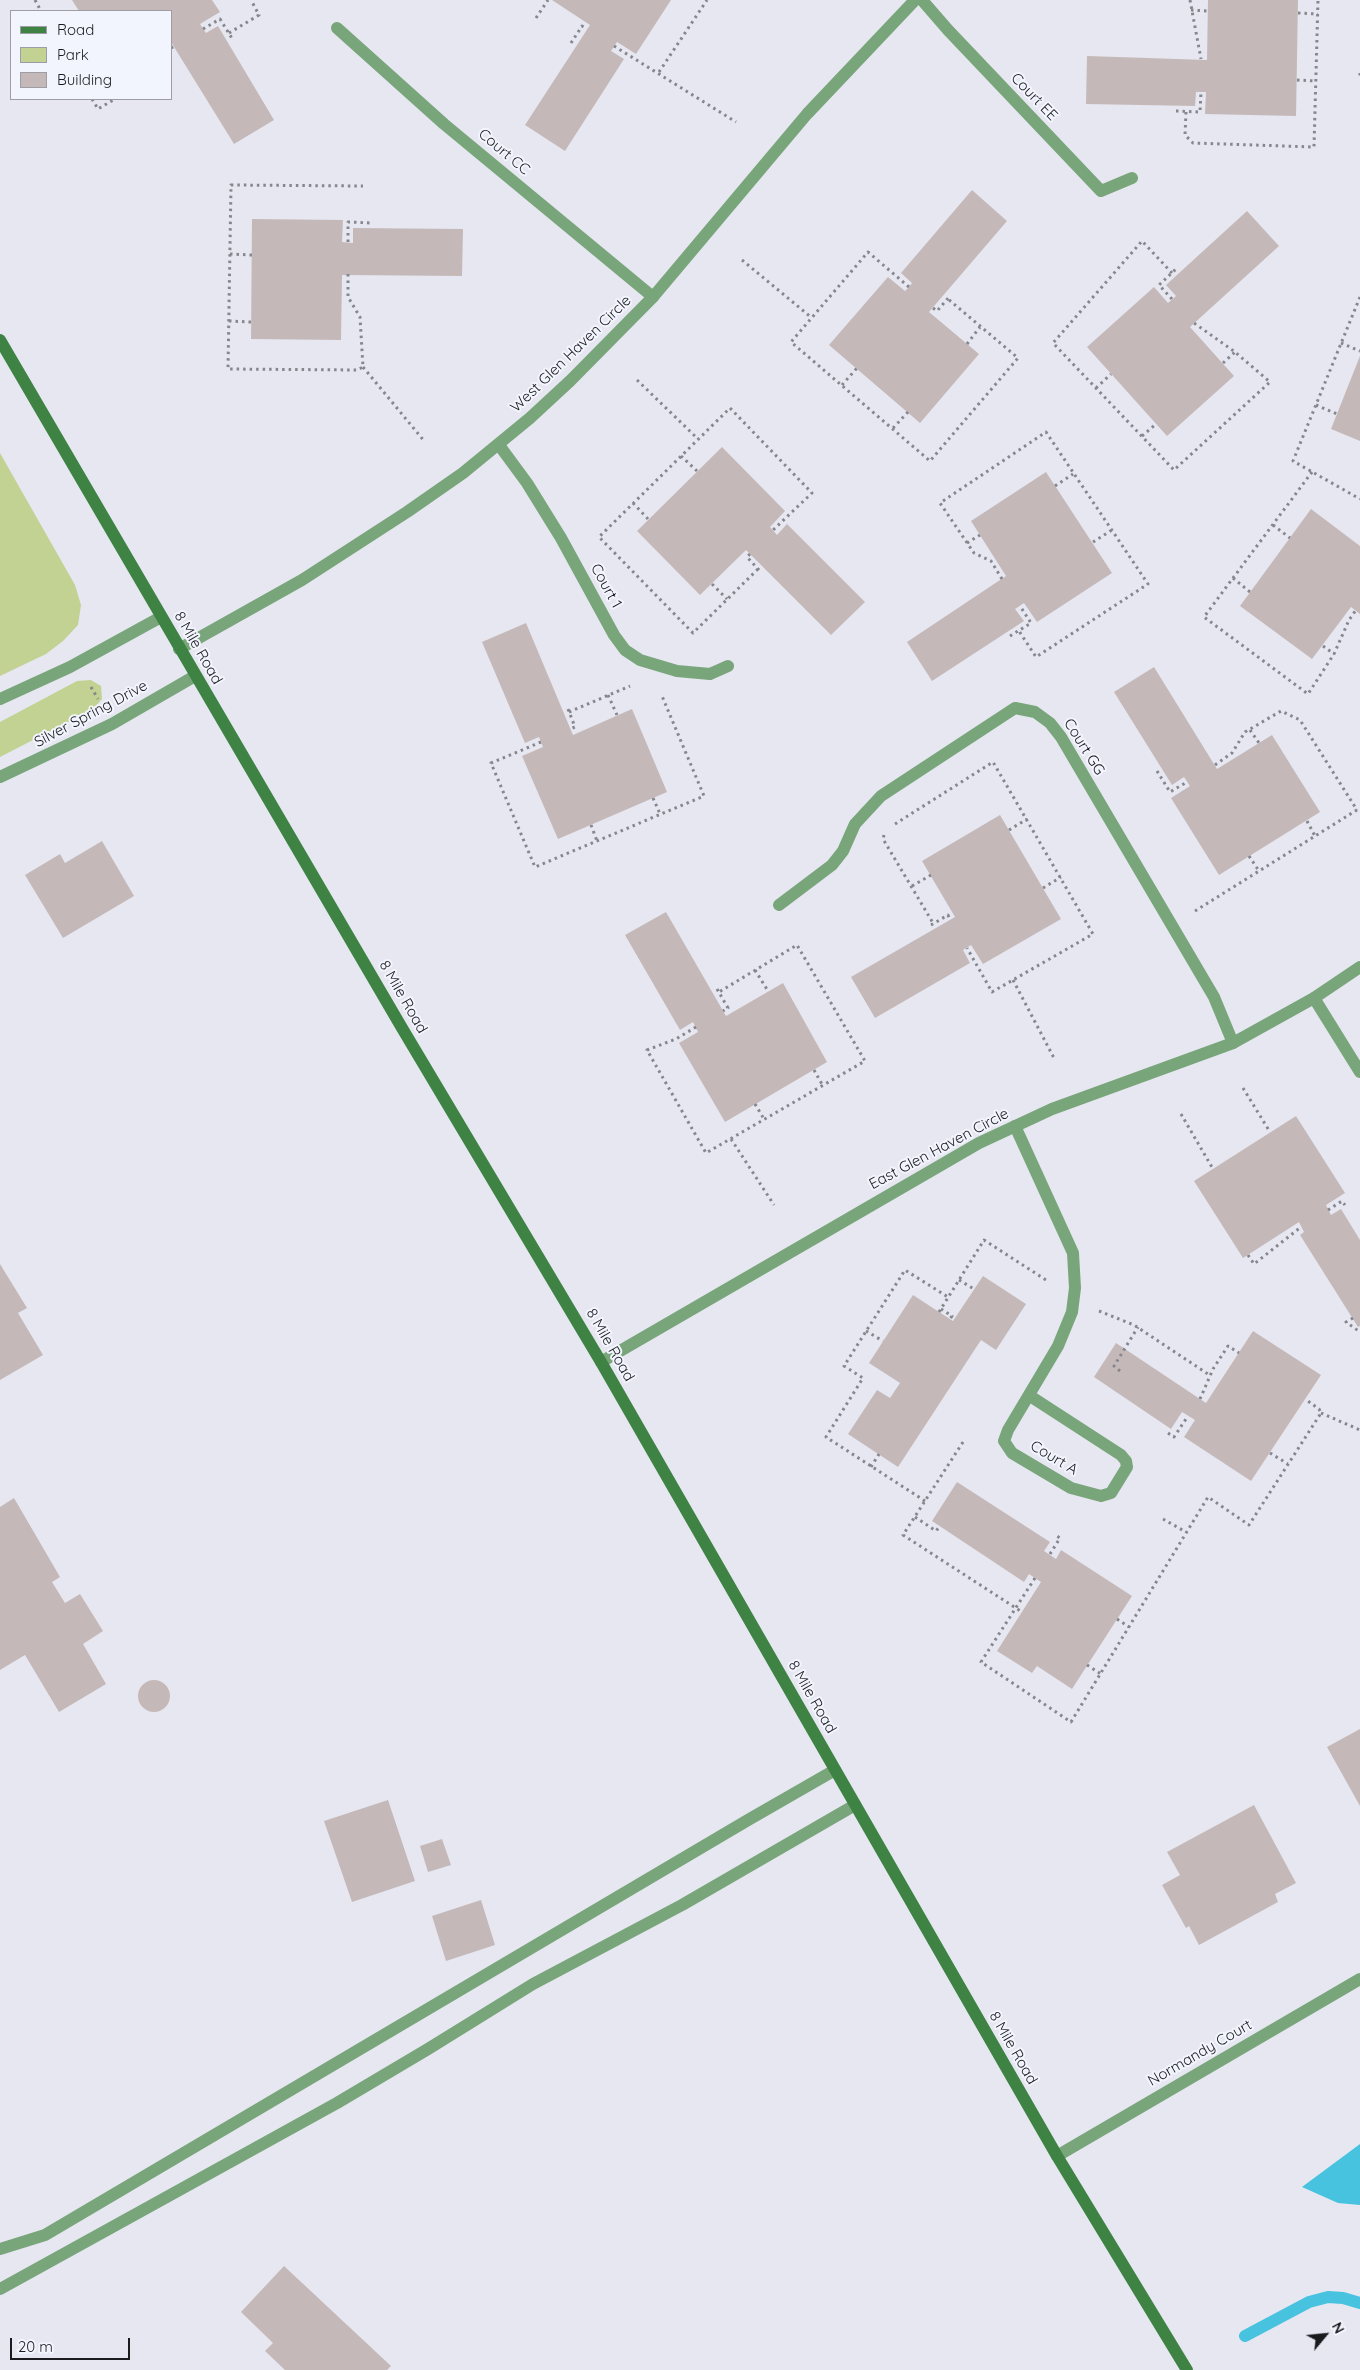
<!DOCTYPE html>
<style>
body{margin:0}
#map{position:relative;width:1360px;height:2370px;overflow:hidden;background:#e6e7f1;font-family:Quicksand,sans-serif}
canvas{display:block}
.legend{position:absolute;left:10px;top:10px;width:162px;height:90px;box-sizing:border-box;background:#f3f5fe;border:1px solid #9d9ea5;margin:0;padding:6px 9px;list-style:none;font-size:15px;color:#1b1b1f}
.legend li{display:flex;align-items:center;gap:10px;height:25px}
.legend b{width:25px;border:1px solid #9d9ea5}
.north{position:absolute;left:1300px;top:2310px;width:50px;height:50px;-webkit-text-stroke:4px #f3f5fe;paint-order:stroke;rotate:62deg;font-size:14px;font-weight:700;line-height:20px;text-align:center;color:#1b1b1f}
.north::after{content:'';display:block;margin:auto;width:18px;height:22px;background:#1b1b1f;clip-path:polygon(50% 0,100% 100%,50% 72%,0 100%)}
.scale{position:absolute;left:10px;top:2338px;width:120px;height:22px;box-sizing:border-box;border:2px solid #1b1b1f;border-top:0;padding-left:6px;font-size:15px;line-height:18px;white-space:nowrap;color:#1b1b1f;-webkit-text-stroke:4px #f3f5fe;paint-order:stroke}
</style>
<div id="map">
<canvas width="1360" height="2370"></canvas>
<ul class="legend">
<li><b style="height:6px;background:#3e8344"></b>Road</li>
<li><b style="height:14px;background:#c2d292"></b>Park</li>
<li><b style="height:14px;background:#c4b9b8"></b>Building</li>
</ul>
<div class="north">N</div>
<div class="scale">20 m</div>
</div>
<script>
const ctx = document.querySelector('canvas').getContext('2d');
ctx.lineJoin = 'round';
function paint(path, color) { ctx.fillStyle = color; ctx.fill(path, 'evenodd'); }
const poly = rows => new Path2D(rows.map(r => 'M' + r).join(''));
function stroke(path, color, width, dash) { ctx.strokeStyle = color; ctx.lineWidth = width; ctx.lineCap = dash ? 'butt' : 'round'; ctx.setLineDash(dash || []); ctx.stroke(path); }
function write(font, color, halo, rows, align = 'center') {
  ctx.font = font + ' Quicksand,sans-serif'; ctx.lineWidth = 4; ctx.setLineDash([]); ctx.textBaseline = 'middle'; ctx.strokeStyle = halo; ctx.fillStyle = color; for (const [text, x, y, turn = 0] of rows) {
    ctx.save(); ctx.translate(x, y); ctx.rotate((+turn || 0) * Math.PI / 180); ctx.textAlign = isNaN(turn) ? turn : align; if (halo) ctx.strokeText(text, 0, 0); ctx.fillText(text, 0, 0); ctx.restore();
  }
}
paint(poly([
 [0,453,75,585,81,605,78,625,63,641,46,654,0,676],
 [91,680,101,686,102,699,93,709,0,757,0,722,77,681]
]), '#c2d292');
paint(poly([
 [1360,2144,1360,2205,1338,2203,1302,2187]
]), '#47c2df');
stroke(poly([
 [1245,2336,1309,2302,1328,2297,1343,2298,1360,2303]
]), '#47c2df', 12);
paint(poly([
 [72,0,212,0,220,12,200,24,206,33,218,26,274,120,234,144,171,42,171,11,79,11],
 [552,0,671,0,636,54,617,42,611,51,624,59,565,151,525,125,590,25],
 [1208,0,1298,0,1296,116,1205,114,1206,92,1196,92,1195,106,1086,104,1087,56,1207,60],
 [972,190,1007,221,929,312,979,354,920,423,829,345,888,277,905,291,909,287,912,283,901,273],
 [1247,211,1279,246,1190,327,1234,376,1167,436,1087,347,1154,287,1168,303,1176,296,1166,285],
 [252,219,343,220,342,242,353,243,353,228,463,229,462,276,342,275,341,340,251,339],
 [1360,356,1360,441,1331,429],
 [722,447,785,511,770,527,777,535,787,524,865,602,831,635,746,550,700,595,637,531],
 [1046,472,1112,573,1037,622,1024,603,1015,609,1024,621,932,681,907,642,1006,576,971,521],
 [1311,509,1360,546,1360,614,1351,607,1312,659,1240,606],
 [526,623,573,735,632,709,667,792,558,839,522,756,543,747,539,737,525,743,482,642],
 [1154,667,1217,769,1272,735,1320,812,1219,875,1171,798,1190,786,1184,777,1172,785,1114,692],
 [1000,815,1061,919,983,964,971,945,963,950,970,963,875,1018,851,977,955,917,922,861],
 [102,841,134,896,63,938,25,875,60,854,65,863],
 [666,912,726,1016,783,983,827,1062,725,1122,679,1043,698,1032,693,1022,680,1030,625,935],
 [1296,1116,1345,1193,1326,1205,1331,1215,1341,1209,1360,1240,1360,1326,1358,1327,1300,1235,1304,1232,1299,1222,1243,1258,1194,1181],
 [0,1264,27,1308,18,1313,43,1355,0,1380],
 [983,1276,1026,1304,996,1350,981,1340,898,1467,848,1434,877,1390,890,1398,900,1383,869,1363,913,1295,953,1321],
 [1253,1331,1321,1375,1251,1481,1184,1437,1195,1420,1182,1412,1171,1429,1094,1377,1116,1343,1206,1403],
 [957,1482,1050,1542,1044,1551,1056,1559,1061,1550,1132,1596,1072,1689,1037,1666,1032,1673,997,1651,1041,1582,1029,1574,1024,1582,932,1521],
 [14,1498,60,1577,52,1582,65,1603,80,1594,103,1631,83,1644,106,1684,59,1712,25,1655,0,1670,0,1507],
 '138 1696a16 16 0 1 1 32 0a16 16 0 1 1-32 0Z',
 [1360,1729,1360,1806,1327,1747],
 [388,1800,415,1881,352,1902,324,1821],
 [1254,1805,1296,1883,1275,1894,1278,1902,1199,1945,1189,1926,1186,1928,1162,1885,1180,1875,1167,1852],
 [442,1839,451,1865,428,1872,420,1846],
 [481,1900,495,1945,446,1961,432,1916],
 [284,2266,391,2366,387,2370,285,2370,265,2351,273,2343,241,2312]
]), '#c4b9b8');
stroke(poly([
 [35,0,41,11],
 [1190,0,1201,59],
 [1191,10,1208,11],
 [1298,13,1318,14],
 [536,18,548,0],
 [203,29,220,19,233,40],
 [229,33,259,15,251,0],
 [571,43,582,26,587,29],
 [614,46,736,122],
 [171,48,175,46],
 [659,72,707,0],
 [1360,73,1360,76],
 [1297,80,1316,81],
 [92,99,98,109,115,99],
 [1176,111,1200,112,1201,92],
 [1186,112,1185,135,1193,143,1314,147,1318,0],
 [348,242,348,222,372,223],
 [230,254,252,255],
 [742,260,812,318],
 [1172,273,1142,241,1053,343,1174,470,1270,382,1235,352,1194,323],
 [348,274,348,297,360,317,363,367,357,370,228,369,231,185,363,186],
 [909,287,868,252,791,342,930,461,1018,358,948,299],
 [1360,297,1293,461,1360,499],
 [1172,299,1159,285,1177,268],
 [933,308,937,311,950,296],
 [229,321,251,322],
 [1341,343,1360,351],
 [967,344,980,327],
 [1223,363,1235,352],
 [363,367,425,442],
 [637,380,698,439],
 [842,385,857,368],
 [1096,388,1111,374],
 [1316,405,1337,414],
 [893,428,908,412],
 [1142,436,1156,424],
 [681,456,697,471],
 [1312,472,1204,617,1308,694,1334,654,1349,620,1356,610],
 [1055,486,1073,474],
 [633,503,648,519],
 [1273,525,1290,538],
 [1093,542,1112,530],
 [967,543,980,535],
 [750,554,747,557,760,571],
 [758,569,693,633,599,537,730,408,812,493,773,530],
 [1233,578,1250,592],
 [1002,579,991,561,974,553,940,503,1046,432,1148,584,1036,657,1019,631],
 [712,584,727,599],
 [1010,636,1031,623,1020,606],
 [1323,646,1334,654],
 [91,687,98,699],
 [608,695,617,715],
 [568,709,575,727,570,729],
 [569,712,630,686],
 [1250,730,1259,743],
 [541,742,491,763,535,867,704,796,662,696],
 [1215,765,1232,753,1245,732,1281,711,1300,720,1357,810],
 [1157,771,1170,792,1187,782],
 [653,798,660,814],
 [1307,821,1315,836],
 [895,824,993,762,1093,934,992,992,967,948],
 [591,825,597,841],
 [1009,830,1027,819],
 [884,835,883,839,933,923],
 [1249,856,1259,871],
 [912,886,931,875],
 [1043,888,1061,877],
 [1195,911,1360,808],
 [931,925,948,915,950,920],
 [755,970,768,991],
 [1013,980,1055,1060],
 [717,989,728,1008,723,1011],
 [696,1027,676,1039,647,1050,706,1153,865,1061,797,945,719,992],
 [814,1070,823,1086],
 [1243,1088,1270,1132],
 [755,1104,764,1119],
 [1181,1114,1213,1169],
 [731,1139,774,1205],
 [1328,1210,1342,1201,1345,1205],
 [1248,1255,1254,1264,1301,1227],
 [959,1280,974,1289],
 [941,1309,952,1316,950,1319],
 [1099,1311,1134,1325,1211,1376],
 [939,1312,984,1240,1046,1280],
 [1353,1318,1346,1322,1360,1332],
 [866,1331,883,1341],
 [1120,1371,1114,1366,1138,1327],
 [1200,1399,1213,1369,1228,1346,1239,1353],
 [1321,1413,1360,1430],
 [1168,1433,1174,1437,1188,1416],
 [963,1442,903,1535,1022,1612],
 [1270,1453,1288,1464],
 [871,1467,879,1454],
 [925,1501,826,1437,863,1378,844,1366,905,1270,948,1297],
 [915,1517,936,1531,940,1526],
 [1163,1519,1186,1532],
 [1050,1554,1060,1538,1054,1534],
 [1035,1578,981,1662,1071,1722,1208,1497,1249,1525,1321,1413,1319,1409,1305,1399],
 [1117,1619,1129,1627],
 [1087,1665,1101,1674]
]), '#86868d', 3, [2.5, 4]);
stroke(poly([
 [922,0,948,30,1101,191,1132,178],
 [337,28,444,124,653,297],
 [499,445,527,483,561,538,614,635,625,650,640,660,677,671,710,674,728,666],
 [779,905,832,865,843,851,855,824,881,796,1015,708,1035,712,1050,723,1061,737,1214,997,1233,1043],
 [1314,998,1360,1072],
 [1015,1126,1073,1253,1075,1288,1072,1312,1058,1346,1008,1430,1004,1441,1012,1453,1071,1488,1101,1496,1111,1493,1127,1467,1126,1461,1121,1455,1030,1396],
 [0,2249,45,2235,748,1820,835,1770],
 [0,2289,337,2103,428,2049,533,1984,682,1905,855,1805]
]), '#79a57b', 12);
stroke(poly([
 [179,649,302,580,407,512,463,473,530,418,570,381,653,297,807,114,915,0],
 [601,1362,979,1143,1052,1109,1233,1043,1314,998,1360,967],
 [1057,2156,1360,1979]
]), '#79a57b', 12);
stroke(poly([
 [0,699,70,667,161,617],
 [0,777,112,724,195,676]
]), '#79a57b', 12);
stroke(poly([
 [0,340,402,1028,601,1362,1057,2156,1187,2370]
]), '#3e8344', 12);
write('15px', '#1b1b1f', '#f3f5fe', [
 ["Court EE",1034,97,46],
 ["Court CC",504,152,40],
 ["West Glen Haven Circle",571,354,-44],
 ["Court 1",606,586,61],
 ["8 Mile Road",198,648,60],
 ["Silver Spring Drive",91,714,-28],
 ["Court GG",1084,747,58],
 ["8 Mile Road",403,997,60],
 ["East Glen Haven Circle",939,1149,-28],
 ["8 Mile Road",610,1345,60],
 ["Court A",1054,1458,31],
 ["8 Mile Road",812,1697,60],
 ["8 Mile Road",1013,2048,60],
 ["Normandy Court",1200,2053,-30]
]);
</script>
